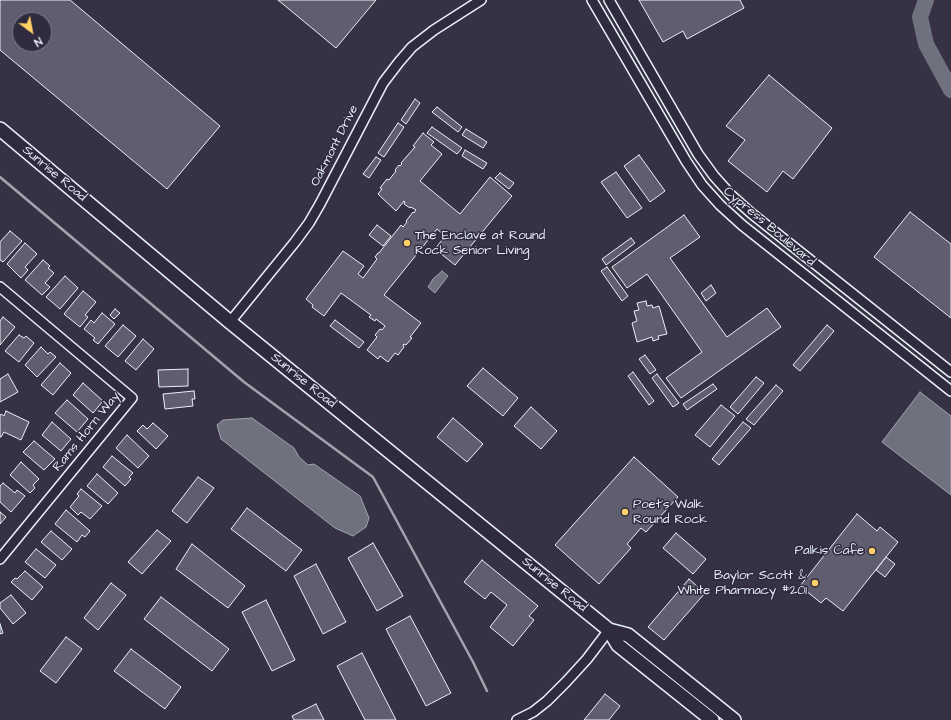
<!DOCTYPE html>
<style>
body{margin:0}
#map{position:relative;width:951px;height:720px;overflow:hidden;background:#363244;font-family:"Architects Daughter",sans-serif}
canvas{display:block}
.north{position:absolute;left:12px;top:12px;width:40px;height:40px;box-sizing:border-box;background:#2f2a3d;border:1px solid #797a88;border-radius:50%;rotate:148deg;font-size:11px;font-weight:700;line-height:16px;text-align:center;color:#e8f1f8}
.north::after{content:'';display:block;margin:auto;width:14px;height:18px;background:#ffd166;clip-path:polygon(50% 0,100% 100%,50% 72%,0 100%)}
</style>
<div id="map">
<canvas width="951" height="720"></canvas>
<div class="north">N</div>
</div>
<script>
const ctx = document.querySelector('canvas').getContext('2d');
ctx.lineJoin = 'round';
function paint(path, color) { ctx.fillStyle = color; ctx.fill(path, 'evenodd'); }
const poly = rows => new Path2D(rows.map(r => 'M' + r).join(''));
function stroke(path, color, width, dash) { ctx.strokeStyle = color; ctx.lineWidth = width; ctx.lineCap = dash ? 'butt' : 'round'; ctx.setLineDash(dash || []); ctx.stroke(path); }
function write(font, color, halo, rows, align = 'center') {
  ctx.font = font + ' "Architects Daughter",sans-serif'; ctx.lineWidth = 3; ctx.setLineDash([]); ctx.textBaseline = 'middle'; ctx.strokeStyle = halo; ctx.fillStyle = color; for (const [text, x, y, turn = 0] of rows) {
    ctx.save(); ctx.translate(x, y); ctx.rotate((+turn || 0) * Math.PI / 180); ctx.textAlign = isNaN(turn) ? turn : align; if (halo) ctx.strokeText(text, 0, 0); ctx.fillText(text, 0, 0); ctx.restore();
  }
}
const water = poly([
 [442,271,448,276,435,293,428,287,433,279,442,271],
 [920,392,951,416,951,495,882,442,920,392],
 [252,418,294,448,299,457,308,465,314,464,360,496,369,518,366,527,353,536,335,528,221,439,217,425,223,420,252,418]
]);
paint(water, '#70717f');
stroke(water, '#a0a4af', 1);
stroke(poly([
 [0,177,244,382,373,477,473,662,487,691]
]), '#a0a4af', 2.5);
stroke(poly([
 [926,0,920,17,926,44,951,90]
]), '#70717f', 16);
const building = poly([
 [0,0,70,0,220,126,167,189,0,50,0,0],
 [20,20,44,20,44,44,20,44,20,20],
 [278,0,376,0,336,48,278,0],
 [639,0,740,0,744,8,687,39,683,31,663,42,639,0],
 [769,75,832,128,793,179,783,171,767,192,728,161,745,140,726,126,769,75],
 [415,99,420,103,406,124,401,120,415,99],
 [437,107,462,127,458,132,432,112,437,107],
 [398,123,404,127,384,157,378,153,398,123],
 [432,127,462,148,457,154,427,133,432,127],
 [466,129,487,142,483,148,462,135,466,129],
 [423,133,434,142,431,145,442,154,420,181,460,214,490,177,512,196,455,265,435,249,445,236,437,229,384,295,421,323,410,337,412,338,406,345,404,344,403,345,404,347,398,355,395,353,388,362,380,356,378,359,367,350,377,337,375,335,380,329,382,330,385,326,376,319,375,321,369,317,371,315,341,293,324,316,312,307,313,305,306,299,343,251,364,266,358,274,363,278,377,259,375,257,378,253,379,253,401,225,403,227,407,222,406,221,413,212,414,213,416,210,411,207,410,208,404,204,405,202,404,201,396,211,378,194,382,189,380,188,387,179,389,180,396,171,395,170,399,165,400,166,402,164,401,163,415,147,413,146,423,133],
 [465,150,487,163,483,169,462,156,465,150],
 [639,155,665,191,650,202,624,166,639,155],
 [376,157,381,160,369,178,363,174,376,157],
 [616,172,642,208,627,218,601,182,616,172],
 [500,173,514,183,509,189,495,178,500,173],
 [910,212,951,244,951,318,874,257,910,212],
 [684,215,700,237,670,258,727,337,767,308,781,327,681,398,666,378,702,352,647,274,627,288,612,267,684,215],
 [377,225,391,236,383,246,369,235,377,225],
 [10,231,22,241,3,262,0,260,0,242,10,231],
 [631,238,635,243,606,265,602,259,631,238],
 [25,243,37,254,25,267,28,270,21,278,7,264,25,243],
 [43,260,50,266,48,268,54,273,45,283,50,287,42,295,25,280,43,260],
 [607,267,628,296,622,301,601,271,607,267],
 [65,276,78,288,60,309,46,297,65,276],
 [711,285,716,293,706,301,701,293,711,285],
 [83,291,96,302,85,315,88,317,80,327,64,314,83,291],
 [646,301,647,306,652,305,653,308,659,306,667,334,658,336,659,339,653,341,652,337,637,342,632,323,637,321,634,311,639,310,637,303,646,301],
 [115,309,120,313,114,319,110,315,115,309],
 [102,313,115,324,98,344,93,340,95,338,84,329,91,320,94,323,102,313],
 [3,317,15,327,0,345,0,321,3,317],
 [335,320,364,342,359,348,330,326,335,320],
 [123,325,136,336,118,357,105,346,123,325],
 [827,325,834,331,800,371,793,365,827,325],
 [19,335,24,338,26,336,34,343,19,362,5,351,19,335],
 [143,339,154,349,136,370,125,361,143,339],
 [41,347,48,354,50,352,56,357,37,377,25,365,41,347],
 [645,355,656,370,650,374,639,359,645,355],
 [60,363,71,373,53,395,41,385,60,363],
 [483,368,518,398,503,416,467,386,483,368],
 [188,369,188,386,159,387,158,370,188,369],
 [633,372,654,401,649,405,628,376,633,372],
 [8,374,18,392,0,402,0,379,8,374],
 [657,374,679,403,673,407,652,378,657,374],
 [756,377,764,383,738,414,730,407,756,377],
 [83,383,103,401,93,413,73,395,83,383],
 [713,384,717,389,687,410,683,404,713,384],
 [776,385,783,391,754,425,746,419,776,385],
 [194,391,195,399,192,399,193,406,165,409,163,394,194,391],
 [67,400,88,419,77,432,55,413,67,400],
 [721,405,735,416,710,447,695,435,721,405],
 [531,407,557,431,541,449,514,426,531,407],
 [6,411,29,422,21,440,4,432,1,437,0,437,0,416,1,414,4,416,6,411],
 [453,418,483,444,467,462,437,437,453,418],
 [52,422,71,439,61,451,42,435,52,422],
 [743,422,751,428,719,465,712,459,743,422],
 [153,423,168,436,156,449,137,431,143,425,147,429,153,423],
 [127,435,149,456,138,468,116,448,127,435],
 [34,441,55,459,44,470,23,452,34,441],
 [112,456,133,473,129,477,131,479,125,486,103,467,112,456],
 [634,457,678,497,646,532,641,528,627,544,631,548,599,584,555,545,634,457],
 [21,462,39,479,33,485,35,488,30,493,10,475,21,462],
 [97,474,118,493,108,504,87,486,97,474],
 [198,477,214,488,187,523,172,511,198,477],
 [3,483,15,493,17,490,25,496,11,512,0,502,0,486,3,483],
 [81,489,102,506,90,519,81,512,78,515,70,507,79,496,77,494,81,489],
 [247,508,302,550,286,571,231,529,247,508],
 [66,510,90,531,85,537,82,535,77,542,55,524,66,510],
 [0,512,6,517,0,524,0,512],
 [857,514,877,531,880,527,898,542,843,611,826,598,821,603,800,586,857,514],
 [157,530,171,541,142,574,128,562,157,530],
 [51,531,72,549,62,560,41,542,51,531],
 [676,533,706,559,693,574,663,548,676,533],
 [373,543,403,596,377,611,348,558,373,543],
 [192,544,245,586,228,608,176,569,192,544],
 [36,549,56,565,45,578,25,562,36,549],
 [886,557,895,564,885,577,876,570,886,557],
 [482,560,538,606,529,616,534,620,513,646,490,627,507,605,491,592,485,599,464,582,482,560],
 [316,564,346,622,323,634,294,576,316,564],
 [25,571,43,587,32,600,11,582,15,578,17,579,25,571],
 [689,579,705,593,664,640,648,627,689,579],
 [111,583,126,595,98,630,84,618,111,583],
 [11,595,26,613,13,624,0,608,0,603,11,595],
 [161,597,229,649,212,671,144,619,161,597],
 [266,600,295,660,272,671,242,612,266,600],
 [410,616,451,693,426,706,386,629,410,616],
 [0,624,3,633,0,634,0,624],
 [66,637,82,649,56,683,40,671,66,637],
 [131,649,181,687,165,709,114,671,131,649],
 [362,653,396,720,365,720,337,666,362,653],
 [605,694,620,706,609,720,584,720,605,694],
 [316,704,324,720,294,720,292,716,316,704]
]);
paint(building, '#605e6e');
stroke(building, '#e8f1f8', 1);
const minor = poly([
 [592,0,686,161,702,185,720,205,742,225,951,391],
 [609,0,698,154,714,176,731,195,751,213,951,372],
 [0,287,132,398,0,559],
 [230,322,295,242,309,223,320,204,383,83,399,62,412,47,434,30,481,0],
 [517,720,533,712,547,701,566,682,587,659,609,630]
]);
const secondary = poly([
 [0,129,230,322,609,630,618,645,712,720],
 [609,630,628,635,734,720]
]);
stroke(minor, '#e8f1f8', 12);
stroke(secondary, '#e8f1f8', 16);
stroke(minor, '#2f2a3d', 9);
stroke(secondary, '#2f2a3d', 13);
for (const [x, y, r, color] of [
 [407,243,4,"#ffd166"],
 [625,512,4,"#ffd166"],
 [872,551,4,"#ffd166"],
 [815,583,4,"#ffd166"]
]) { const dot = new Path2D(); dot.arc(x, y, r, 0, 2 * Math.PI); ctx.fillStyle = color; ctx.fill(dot); stroke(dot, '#2f2a3d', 1.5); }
write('13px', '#e8f1f8', '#2f2a3d', [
 ["Oakmont Drive",335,146,-63],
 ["Sunrise Road",54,174,40],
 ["Cypress Boulevard",769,227,40],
 ["Sunrise Road",303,381,39],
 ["Rams Horn Way",87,432,-51],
 ["Sunrise Road",554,585,39]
]);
write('13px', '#e8f1f8', '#2f2a3d', [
 ["The Enclave at Round",415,236],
 ["Rock Senior Living",415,251],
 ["Poet's Walk",633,505],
 ["Round Rock",633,520],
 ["Palkis Cafe",864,551,"right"],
 ["Baylor Scott &",807,576,"right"],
 ["White Pharmacy #201",807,591,"right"]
], 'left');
</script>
